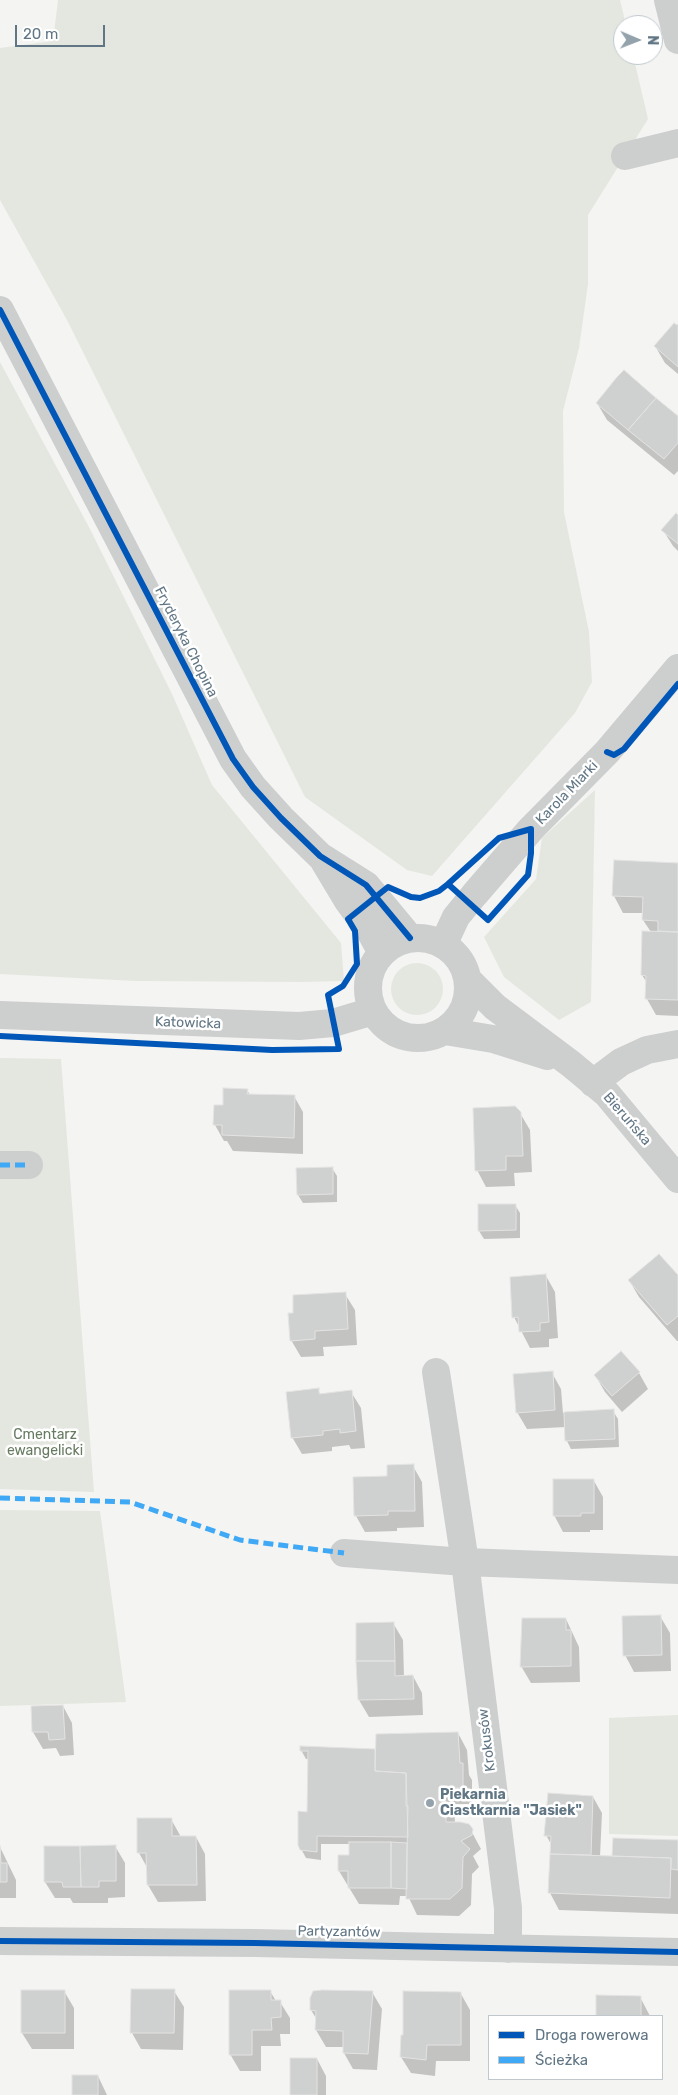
<!DOCTYPE html>
<meta charset="utf-8">
<style>
body{margin:0}
#map{position:relative;width:678px;height:2095px;overflow:hidden;background:#f4f4f2;font-family:Rubik,sans-serif}
canvas{display:block}
.legend{position:absolute;left:488px;top:2015px;width:175px;height:65px;box-sizing:border-box;background:#fff;border:1px solid #c0c8ce;margin:0;padding:6px 9px;list-style:none;font-size:15px;color:#617685}
.legend li{display:flex;align-items:center;gap:10px;height:25px}
.legend b{width:25px;border:1px solid #c0c8ce}
.north{position:absolute;left:613px;top:15px;width:50px;height:50px;box-sizing:border-box;background:#fff;border:1px solid #c0c8ce;border-radius:50%;rotate:91deg;font-size:14px;font-weight:700;line-height:20px;text-align:center;color:#617685}
.north::after{content:'';display:block;margin:auto;width:18px;height:22px;background:#94a2ab;clip-path:polygon(50% 0,100% 100%,50% 72%,0 100%)}
.scale{position:absolute;left:15px;top:25px;width:90px;height:22px;box-sizing:border-box;border:2px solid #617685;border-top:0;padding-left:6px;font-size:15px;line-height:18px;white-space:nowrap;color:#617685;-webkit-text-stroke:4px #fff;paint-order:stroke}
</style>
<div id="map">
<canvas width="678" height="2095"></canvas>
<ul class="legend">
<li><b style="height:6px;background:#0057b8"></b>Droga rowerowa</li>
<li><b style="height:6px;background:#3fa9f5"></b>Ścieżka</li>
</ul>
<div class="north">N</div>
<div class="scale">20 m</div>
</div>
<script>
const ctx = document.querySelector('canvas').getContext('2d');
ctx.lineJoin = 'round';
function paint(path, color) { ctx.fillStyle = color; ctx.fill(path, 'evenodd'); }
const poly = rows => new Path2D(rows.map(r => 'M' + r).join(''));
function stroke(path, color, width, dash) { ctx.strokeStyle = color; ctx.lineWidth = width; ctx.lineCap = dash ? 'butt' : 'round'; ctx.setLineDash(dash || []); ctx.stroke(path); }
function write(font, color, halo, rows, align = 'center') {
  ctx.font = font + ' Rubik,sans-serif'; ctx.lineWidth = 5; ctx.setLineDash([]); ctx.textBaseline = 'middle'; ctx.strokeStyle = halo; ctx.fillStyle = color; for (const [text, x, y, turn = 0] of rows) {
    ctx.save(); ctx.translate(x, y); ctx.rotate((+turn || 0) * Math.PI / 180); ctx.textAlign = isNaN(turn) ? turn : align; if (halo) ctx.strokeText(text, 0, 0); ctx.fillText(text, 0, 0); ctx.restore();
  }
}
paint(poly([
 [58,0,620,0,626,25,623,25,623,55,633,55,648,119,588,215,588,284,579,348,563,411,564,512,589,632,592,682,575,713,432,876,407,870,305,797,67,320,0,200,0,48,53,41],
 [0,362,90,529,172,694,212,785,341,943,344,981,301,982,135,981,0,974],
 [595,790,591,1002,559,1020,504,977,484,937,536,879,542,838],
 '391 989a26 26 0 1 1 52 0a26 26 0 1 1-52 0Z',
 [0,1058,61,1059,94,1492,0,1489],
 [0,1510,100,1511,126,1702,0,1706],
 [678,1715,678,1836,609,1834,609,1718]
]), '#e4e7e0');
paint(poly([
 [678,326,678,374,665,363,655,346],
 [597,403,678,418,678,471,674,475,607,420],
 [678,516,678,551,673,546,663,530],
 [615,862,678,864,678,1016,656,1015,647,999,647,983,642,975,651,932,643,920,644,913,623,913,614,896],
 [247,1090,250,1095,294,1096,303,1112,303,1154,233,1151,227,1141,224,1141,215,1125,224,1106],
 [520,1113,530,1130,532,1172,514,1173,515,1186,486,1187,477,1170],
 [332,1168,337,1176,337,1202,303,1203,298,1195],
 [515,1205,520,1213,520,1238,484,1239,479,1231],
 [546,1276,555,1292,558,1338,549,1339,549,1347,530,1348,514,1317],
 [678,1277,678,1341,677,1341,639,1297,629,1280],
 [345,1294,355,1310,357,1345,323,1347,324,1356,301,1357,291,1340,295,1314],
 [552,1373,561,1389,563,1413,613,1411,618,1419,619,1447,571,1449,567,1441,566,1427,527,1429,517,1412],
 [639,1373,648,1389,622,1412,605,1392,595,1375],
 [318,1390,321,1395,351,1392,361,1408,365,1448,351,1449,349,1445,332,1447,332,1451,302,1454,292,1437],
 [413,1466,422,1482,424,1527,397,1528,397,1531,365,1532,356,1516,388,1477],
 [594,1481,603,1497,603,1530,590,1530,590,1532,563,1532,554,1515],
 [660,1616,670,1633,671,1671,634,1672,625,1655],
 [566,1619,579,1647,580,1682,531,1683,521,1666],
 [393,1623,403,1640,404,1677,413,1676,422,1693,423,1715,369,1717,359,1700],
 [63,1706,72,1723,74,1755,60,1756,56,1748,43,1749,33,1732,32,1707],
 [458,1733,467,1750,469,1775,472,1780,472,1804,454,1804,455,1823,468,1825,481,1849,473,1856,479,1867,472,1874,471,1905,459,1916,417,1915,408,1896,400,1896,399,1905,359,1904,339,1871,350,1856,350,1844,321,1844,321,1860,306,1858,299,1845,308,1813,309,1759,306,1759,301,1750,374,1750,377,1754],
 [593,1797,602,1813,600,1857,613,1857,614,1840,678,1842,678,1914,559,1910,550,1893,552,1846,546,1835],
 [171,1819,181,1837,196,1837,205,1854,206,1901,158,1902,148,1885,148,1869,139,1853],
 [115,1846,125,1863,125,1897,108,1898,108,1903,73,1903,70,1898,55,1898,45,1882],
 [0,1847,16,1880,16,1898,0,1898],
 [64,1991,74,2008,74,2049,32,2049,22,2033],
 [174,1991,184,2007,183,2050,141,2049,132,2033],
 [270,1991,276,2001,280,2002,290,2018,290,2034,280,2034,281,2046,261,2046,261,2071,240,2071,230,2054],
 [372,1992,382,2009,377,2070,353,2069,344,2053,344,2047,326,2047,316,2030,317,2020,311,2010],
 [461,1994,470,2010,470,2061,436,2061,435,2076,411,2073,401,2057,404,2037],
 [598,1996,640,1997,650,2016,597,2016],
 [317,2059,326,2076,326,2095,291,2095],
 [98,2076,107,2095,74,2095]
]), '#0003');
const building = poly([
 [674,323,677,325,678,324,678,367,654,346,674,323],
 [624,370,656,398,628,430,596,403,617,377,624,370],
 [656,398,678,416,678,443,664,459,628,430,656,398],
 [676,513,678,515,678,544,661,530,676,513],
 [614,860,678,863,678,932,658,931,658,921,642,920,643,897,612,896,614,860],
 [642,931,678,932,678,1000,645,999,646,976,641,975,642,931],
 [223,1088,248,1089,247,1094,295,1095,294,1138,222,1135,222,1125,213,1125,214,1105,223,1105,223,1088],
 [515,1106,521,1112,523,1156,506,1156,506,1170,475,1171,473,1108,515,1106],
 [333,1167,333,1194,297,1195,296,1168,333,1167],
 [478,1204,516,1204,516,1230,478,1231,478,1204],
 [659,1254,678,1275,678,1316,667,1325,628,1280,659,1254],
 [546,1274,549,1322,540,1323,540,1331,519,1332,518,1317,512,1318,510,1277,546,1274],
 [346,1292,348,1329,315,1331,315,1339,290,1341,288,1313,293,1313,293,1295,346,1292],
 [621,1351,640,1372,612,1396,594,1375,621,1351],
 [553,1371,555,1410,516,1413,513,1374,553,1371],
 [319,1388,319,1394,352,1390,356,1431,340,1433,340,1429,323,1431,323,1435,291,1438,286,1392,319,1388],
 [614,1409,615,1439,565,1441,564,1412,614,1409],
 [414,1464,415,1511,388,1511,388,1515,354,1516,353,1477,387,1476,387,1465,414,1464],
 [553,1479,594,1479,594,1513,581,1513,581,1516,553,1516,553,1479],
 [661,1615,662,1655,623,1656,622,1616,661,1615],
 [522,1618,566,1618,566,1630,571,1630,571,1666,520,1667,522,1618],
 [394,1622,395,1661,356,1661,356,1623,394,1622],
 [356,1661,395,1661,395,1676,413,1675,414,1699,358,1700,356,1661],
 [63,1705,65,1739,49,1740,48,1732,32,1732,31,1706,63,1705],
 [458,1732,460,1763,463,1763,463,1788,445,1788,446,1822,460,1822,469,1824,473,1829,472,1835,461,1841,470,1849,463,1857,462,1888,450,1899,406,1899,408,1806,406,1806,406,1773,375,1771,376,1734,458,1732],
 [300,1746,375,1749,375,1771,406,1773,408,1837,317,1836,317,1852,300,1850,298,1845,298,1811,307,1812,308,1751,300,1751,300,1746],
 [548,1793,593,1796,591,1855,550,1854,551,1836,544,1836,548,1793],
 [137,1818,172,1818,172,1836,196,1836,197,1885,147,1885,146,1853,137,1853,137,1818],
 [613,1838,678,1840,678,1870,671,1869,671,1858,612,1856,613,1838],
 [349,1842,391,1842,391,1888,348,1888,348,1871,338,1871,338,1855,349,1855,349,1842],
 [391,1842,407,1843,407,1889,391,1888,391,1842],
 [116,1845,116,1881,99,1881,99,1887,81,1887,80,1846,116,1845],
 [0,1846,1,1863,7,1863,7,1882,0,1882,0,1846],
 [44,1846,80,1846,81,1887,63,1887,62,1882,44,1882,44,1846],
 [550,1854,671,1858,670,1898,548,1893,550,1854],
 [131,1989,175,1989,174,2033,130,2033,131,1989],
 [21,1990,65,1990,65,2033,21,2033,21,1990],
 [229,1990,271,1990,271,2000,281,2000,281,2017,271,2018,272,2030,252,2030,252,2055,229,2055,229,1990],
 [322,1990,373,1991,368,2054,343,2053,343,2031,315,2030,316,2011,310,2010,310,1998,313,1991,322,1990],
 [403,1991,461,1992,461,2045,427,2045,426,2060,400,2057,401,2035,403,2035,403,1991],
 [596,1995,641,1996,641,2016,596,2016,596,1995],
 [290,2058,317,2058,317,2095,290,2095,290,2058],
 [72,2075,98,2075,98,2095,72,2095,72,2075]
]);
paint(building, '#cfd0d0');
stroke(building, '#e3e3e2', 1);
stroke(poly([
 [668,0,678,40],
 [625,156,678,143],
 [0,310,233,759,253,787,281,818,320,856,366,885,410,938],
 [324,861,348,901,370,931,382,953],
 '368 988a50 50 0 1 1 100 0a50 50 0 1 1-100 0Z',
 [443,945,456,917,474,895,531,829,607,752,678,668],
 [468,980,495,1007,571,1064,607,1094,678,1179],
 [0,1015,299,1026,333,1023,373,1011],
 [445,1031,493,1039,547,1056],
 [593,1083,621,1062,647,1050,678,1044],
 [0,1165,29,1165],
 [436,1372,465,1562,508,1908,508,1949],
 [344,1553,465,1562,678,1570],
 [0,1941,255,1943,678,1952]
]), '#cdcfcf', 28);
stroke(poly([
 [0,1165,29,1165],
 [0,1498,130,1502,240,1540,344,1553]
]), '#3fa9f5', 5, [10, 5]);
stroke(poly([
 [0,310,233,759,253,787,281,818,320,856,366,885,410,938],
 [607,752,614,755,624,749,678,684],
 [0,1036,272,1050,339,1049,328,995,343,986,357,964,355,931,348,919,388,887,411,897,420,898,439,891,448,884,488,920,528,875,531,853,531,829,499,838,448,884],
 [0,1941,255,1943,678,1952]
]), '#0057b8', 6);
for (const [x, y, r, color] of [
 [430,1803,5,"#94a2ab"]
]) { const dot = new Path2D(); dot.arc(x, y, r, 0, 2 * Math.PI); ctx.fillStyle = color; ctx.fill(dot); stroke(dot, '#fff', 2); }
write('14px', '#617685', '#fff', [
 ["Fryderyka Chopina",186,642,63],
 ["Karola Miarki",567,793,-46],
 ["Katowicka",188,1023,2],
 ["Bieruńska",627,1119,49],
 ["Krokusów",487,1740,-97],
 ["Partyzantów",339,1932,1]
]);
write('14px', '#677b61', '#fff', [
 ["Cmentarz",45,1435],
 ["ewangelicki",45,1451]
]);
write('bold 14px', '#617685', '#fff', [
 ["Piekarnia",440,1795],
 ["Ciastkarnia \"Jasiek\"",440,1811]
], 'left');
</script>
